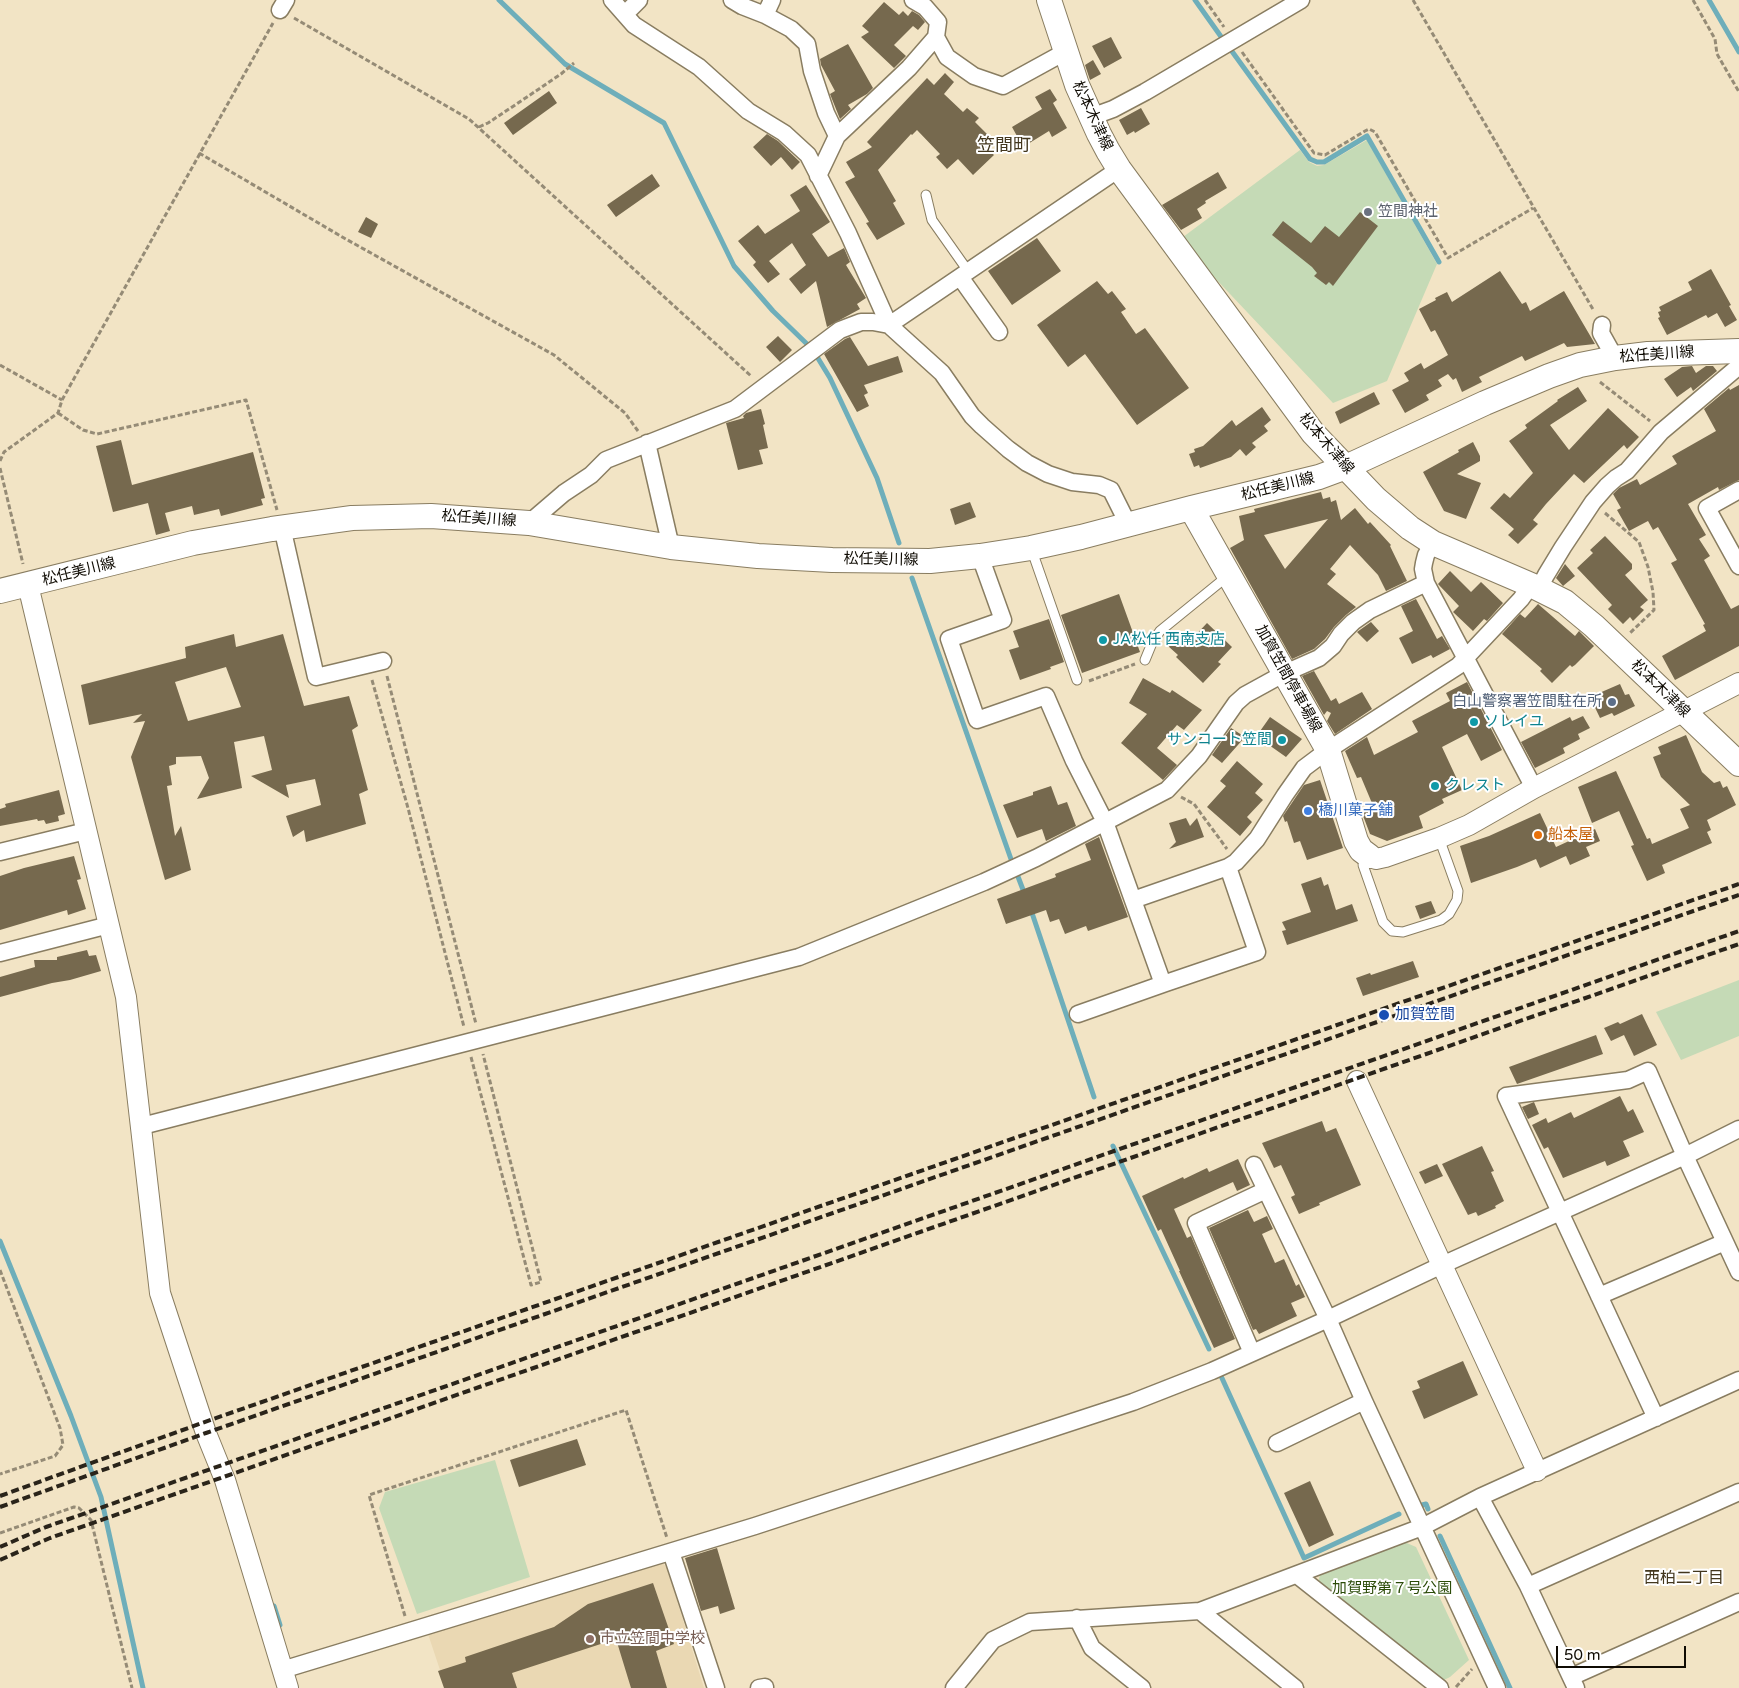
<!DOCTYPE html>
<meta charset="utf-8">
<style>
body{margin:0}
#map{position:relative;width:1739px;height:1688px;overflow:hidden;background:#f2e4c5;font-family:"Varela Round",sans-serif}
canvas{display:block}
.scale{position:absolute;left:1556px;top:1646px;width:130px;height:22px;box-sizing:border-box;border:2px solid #0f0b03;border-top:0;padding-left:6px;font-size:15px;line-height:18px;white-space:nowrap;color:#0f0b03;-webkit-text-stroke:4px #fff;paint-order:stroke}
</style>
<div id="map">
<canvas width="1739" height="1688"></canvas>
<div class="scale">50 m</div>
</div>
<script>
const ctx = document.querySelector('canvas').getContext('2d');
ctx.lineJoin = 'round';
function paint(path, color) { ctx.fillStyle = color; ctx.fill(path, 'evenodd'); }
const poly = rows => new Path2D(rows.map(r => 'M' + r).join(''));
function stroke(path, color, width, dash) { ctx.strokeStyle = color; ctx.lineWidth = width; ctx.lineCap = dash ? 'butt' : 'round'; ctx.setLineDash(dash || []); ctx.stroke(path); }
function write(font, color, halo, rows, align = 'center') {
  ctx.font = font + ' "Varela Round","Noto Sans JP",sans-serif'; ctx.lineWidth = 4; ctx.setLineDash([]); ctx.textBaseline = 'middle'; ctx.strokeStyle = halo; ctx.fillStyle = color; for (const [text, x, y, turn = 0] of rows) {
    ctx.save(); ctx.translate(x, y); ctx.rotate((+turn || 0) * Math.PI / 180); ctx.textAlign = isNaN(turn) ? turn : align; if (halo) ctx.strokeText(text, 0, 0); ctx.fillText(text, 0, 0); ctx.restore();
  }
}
paint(poly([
 [662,1562,667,1568,704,1688,446,1688,428,1634]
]), '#ead8b3');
paint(poly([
 [1367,140,1437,264,1387,381,1333,403,1179,240,1300,150,1309,162,1317,166,1324,165],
 [1739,980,1739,1036,1681,1060,1656,1012],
 [495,1460,530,1577,417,1614,379,1508,385,1492],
 [1402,1541,1416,1547,1469,1660,1450,1677,1444,1680,1318,1582,1320,1575]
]), '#c5dab6');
stroke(poly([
 [499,0,565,64,664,123,734,266,773,311,808,345],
 [1195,0,1222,38],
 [1709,0,1739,52],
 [1231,50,1310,159,1317,162,1324,162,1367,136,1439,262],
 [816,355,830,378,877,478,899,543],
 [912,578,1012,862],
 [1017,874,1025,895],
 [1031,910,1094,1097],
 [1113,1146,1209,1349],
 [0,1241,71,1416,101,1497,143,1688],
 [1221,1376,1304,1558,1399,1514],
 [1422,1505,1426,1504,1428,1509],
 [1440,1536,1510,1688],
 [274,1606,280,1625]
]), '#6eaeba', 5);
paint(poly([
 [884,2,899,15,903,11,908,16,912,11,919,15,925,22,918,30,913,26,894,45,906,56,894,68,861,37,869,32,862,26],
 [1111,37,1122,58,1104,68,1092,46],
 [848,44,873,88,867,94,848,105,851,109,840,119,830,94,835,91,821,65,820,59],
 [1093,60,1101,74,1090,80,1085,65],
 [945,73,954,82,944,94,963,112,967,108,979,118,975,122,988,135,981,142,994,155,973,175,958,159,947,169,936,157,940,154,917,130,912,135,911,134,878,170,896,201,893,203,905,224,877,240,866,223,869,222,845,182,855,177,846,162,872,147,867,142,927,78,934,85],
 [1050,89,1057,100,1053,103,1067,128,1052,137,1049,131,1023,147,1012,127,1042,109,1035,97],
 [549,91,557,103,513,135,504,123],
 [1141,108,1150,124,1135,133,1134,131,1127,135,1119,120],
 [767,134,778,141,800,162,792,170,781,157,771,166,753,147],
 [1218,172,1227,188,1205,201,1206,203,1197,209,1202,218,1181,230,1162,205],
 [652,174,660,186,616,217,607,205],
 [806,185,830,222,812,234,828,257,844,248,850,262,846,265,866,298,857,304,860,309,827,327,816,281,801,294,789,279,806,265,792,243,769,261,780,274,768,283,753,265,756,262,738,241,758,225,765,234,800,211,790,195],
 [1360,212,1378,226,1333,286,1329,282,1326,285,1314,276,1317,273,1312,267,1272,235,1283,221,1311,243,1325,226,1339,237],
 [366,217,378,224,371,238,358,232],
 [1037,238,1061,271,1012,305,988,271],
 [1711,269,1731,305,1729,306,1737,320,1725,327,1717,313,1708,318,1706,315,1667,335,1658,318,1660,317,1658,312,1661,311,1659,307,1692,290,1688,282],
 [1500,271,1522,304,1526,302,1530,311,1564,291,1595,344,1567,347,1564,343,1525,361,1522,356,1479,377,1482,382,1462,392,1456,378,1453,380,1448,374,1438,380,1442,386,1426,395,1429,400,1405,413,1392,390,1409,381,1404,373,1421,363,1424,369,1448,355,1435,330,1431,332,1419,309,1436,300,1435,298,1447,292,1452,302],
 [1097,281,1108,294,1112,291,1126,309,1121,312,1136,334,1145,328,1189,388,1137,425,1085,354,1068,367,1037,325],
 [778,336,792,350,780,362,766,347],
 [850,337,868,366,898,356,903,372,864,385,868,393,864,395,869,406,857,412,824,354,845,339],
 [1692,366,1696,373,1706,366,1713,366,1717,371,1693,391,1691,387,1677,397,1664,379,1682,367],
 [1739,385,1739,480,1719,490,1718,487,1688,504,1706,535,1699,539,1710,556,1704,560,1731,609,1739,605,1739,646,1675,680,1662,656,1706,631,1703,625,1705,624,1671,563,1677,560,1658,527,1653,530,1648,521,1629,531,1617,510,1621,508,1613,494,1619,488,1637,479,1640,485,1677,464,1672,456,1716,431,1704,409,1729,388,1730,390],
 [1578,387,1587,401,1550,425,1569,450,1608,408,1639,437,1627,449,1624,445,1584,483,1574,474,1546,504,1533,520,1538,524,1518,544,1508,535,1514,529,1490,508,1504,493,1510,498,1533,473,1509,441,1527,428,1525,425,1558,401,1557,400],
 [1374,392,1380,404,1340,424,1335,412],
 [1262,407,1271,420,1264,426,1268,431,1252,443,1256,447,1246,456,1240,449,1231,457,1200,468,1199,465,1194,467,1189,454,1195,452,1194,449,1203,446,1232,420,1236,426],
 [761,409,765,424,763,425,768,448,759,450,763,464,738,470,726,423,744,418,743,416,746,413],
 [121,440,132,485,253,452,265,498,261,499,263,505,221,516,219,509,194,515,192,506,165,513,170,531,156,535,148,503,113,512,96,446],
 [1473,442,1480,456,1480,461,1457,474,1481,483,1466,519,1444,511,1423,472,1459,452,1458,450],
 [1321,492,1323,499,1330,497,1331,502,1336,500,1341,520,1355,508,1368,524,1370,522,1391,545,1390,546,1407,581,1386,591,1378,575,1350,545,1330,569,1336,574,1327,584,1356,607,1346,615,1334,627,1325,639,1314,649,1292,659,1230,548,1244,540,1239,516,1255,512,1254,509],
 [1328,519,1285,569,1264,535],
 [970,502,976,517,955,525,950,509],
 [1605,536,1632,564,1632,569,1625,575,1648,600,1640,607,1644,610,1633,621,1630,617,1623,624,1608,609,1612,605,1577,568,1593,553,1590,550],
 [1565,564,1575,576,1563,586,1556,578],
 [1450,571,1471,592,1481,582,1503,603,1487,621,1484,619,1473,631,1453,612,1459,606,1438,584],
 [1119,594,1140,652,1082,673,1061,615],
 [1416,599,1437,639,1442,636,1450,649,1433,658,1431,655,1412,664,1399,638,1413,631,1401,606],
 [1538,604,1575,636,1579,631,1594,646,1575,665,1572,667,1570,665,1552,683,1540,671,1542,669,1502,634,1520,614,1525,618],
 [1049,619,1064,662,1050,667,1051,669,1020,680,1009,650,1019,647,1013,631],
 [1371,622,1379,631,1367,642,1357,632],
 [1207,623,1232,647,1218,662,1221,664,1203,683,1176,657,1178,655,1168,646,1182,632,1191,640],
 [234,634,236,647,283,634,304,706,349,696,358,726,352,730,368,790,359,794,366,824,306,842,304,830,293,837,286,816,321,805,315,779,286,785,289,798,251,776,272,770,264,736,234,742,242,788,197,799,209,778,201,756,176,757,176,764,169,766,172,785,167,786,175,836,181,826,191,870,165,880,131,757,145,721,133,723,142,714,89,725,81,685,186,658,185,647],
 [226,667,241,707,188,721,175,682],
 [1314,671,1331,701,1336,698,1339,704,1362,692,1372,709,1335,734,1327,721,1331,713,1327,711,1324,715,1302,676],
 [1143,678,1170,693,1172,690,1202,710,1184,730,1177,725,1157,748,1177,765,1163,780,1121,743,1147,714,1129,703],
 [1467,682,1502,750,1481,761,1467,734,1442,747,1462,790,1442,799,1444,803,1419,816,1423,828,1387,841,1370,834,1362,813,1374,808,1361,777,1357,778,1345,751,1367,737,1374,755,1418,732,1412,721,1450,701,1446,693],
 [1620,684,1625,695,1629,694,1635,706,1614,716,1612,713,1600,718,1590,697],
 [1583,716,1590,728,1578,734,1580,739,1563,748,1565,753,1535,768,1521,742,1570,717,1572,721],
 [1270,717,1302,739,1286,757,1259,738,1260,737,1258,734],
 [1231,728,1245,737,1222,763,1212,755],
 [1686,735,1702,772,1714,783,1720,781,1723,788,1727,786,1736,805,1707,820,1711,830,1707,832,1712,843,1662,865,1665,873,1647,881,1631,846,1634,845,1619,811,1592,823,1578,787,1616,771,1647,839,1650,838,1652,844,1689,828,1680,809,1690,805,1661,777,1653,757,1661,754,1658,747],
 [1237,761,1263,784,1255,793,1263,800,1247,817,1252,822,1240,836,1207,807,1226,786,1220,781],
 [1320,780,1343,848,1307,860,1300,841,1294,843,1287,821,1285,822,1283,816,1304,785],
 [1051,786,1058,805,1067,802,1076,826,1046,841,1042,829,1017,838,1003,805,1033,795,1033,792],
 [59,790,65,814,58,816,59,821,46,824,44,820,38,821,37,819,0,826,0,809,6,807,5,804],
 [1540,813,1556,847,1595,829,1600,841,1586,847,1590,856,1570,865,1566,856,1540,868,1536,859,1517,867,1471,883,1460,846,1489,836],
 [1186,818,1190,826,1197,818,1204,837,1169,849,1176,842,1169,823],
 [1099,837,1128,917,1088,931,1086,926,1065,934,1059,919,1050,922,1046,910,1006,924,997,899,1056,877,1055,874,1091,860,1085,844],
 [74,856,81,879,77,880,86,909,68,915,67,910,0,930,0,876,24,868],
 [1321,877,1324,886,1328,884,1336,910,1352,904,1358,921,1287,945,1282,931,1286,930,1282,922,1311,912,1301,884],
 [1431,901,1436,913,1420,919,1415,906],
 [87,950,89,956,96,955,101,971,70,980,52,983,0,997,0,977,35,967,34,960,57,960,57,957],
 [1413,961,1419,977,1363,996,1356,978,1370,973,1371,975],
 [1642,1014,1657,1045,1634,1056,1624,1035,1611,1041,1604,1028,1618,1022,1620,1024],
 [1596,1035,1603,1054,1517,1084,1509,1067],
 [1620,1096,1628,1112,1633,1109,1644,1132,1623,1141,1630,1156,1607,1166,1605,1161,1563,1178,1548,1147,1544,1149,1532,1125,1546,1118,1548,1123,1571,1112,1574,1118],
 [1534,1102,1539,1114,1528,1119,1522,1107],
 [1322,1121,1326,1132,1336,1128,1361,1185,1319,1203,1320,1205,1299,1214,1291,1197,1295,1195,1281,1165,1274,1168,1262,1143],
 [1482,1146,1494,1171,1491,1172,1504,1201,1495,1206,1496,1208,1478,1216,1476,1212,1468,1215,1442,1164],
 [1238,1159,1250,1185,1237,1191,1233,1182,1174,1209,1187,1238,1191,1236,1235,1339,1214,1348,1179,1271,1180,1271,1161,1229,1158,1231,1142,1196,1183,1177,1184,1179,1207,1168,1209,1172],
 [1437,1164,1443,1176,1425,1184,1419,1172],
 [1248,1210,1254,1222,1267,1216,1273,1229,1262,1234,1275,1263,1284,1259,1296,1286,1299,1284,1305,1297,1291,1303,1297,1316,1259,1334,1256,1329,1253,1330,1209,1228],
 [1463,1361,1478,1395,1424,1419,1412,1391,1420,1388,1417,1381],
 [577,1439,586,1465,519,1487,510,1460],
 [1310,1481,1334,1535,1309,1547,1284,1493],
 [717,1548,735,1609,720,1614,718,1606,701,1611,685,1558],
 [653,1583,674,1644,656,1651,667,1688,631,1688,616,1639,512,1673,517,1688,444,1688,438,1671,466,1662,465,1657,554,1627,588,1604]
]), '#76694e');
const service = poly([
 [926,195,932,220,968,271],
 [1031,548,1077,680],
 [1145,660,1152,643,1160,631,1224,579],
 [1368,857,1363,865,1383,922,1392,931,1403,932,1441,920,1449,914,1457,900,1458,891,1439,838]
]);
const minor = poly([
 [612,0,634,25,699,67,748,111,784,133,808,155,848,233,889,325,942,373,972,416,982,426,1008,449,1027,463,1048,474,1072,482,1099,485,1111,490,1128,524],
 [732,0,742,6,765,15],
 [772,0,765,15,791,29,807,44,812,71,826,113,837,136],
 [280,10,286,0],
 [625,14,639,0],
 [936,37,947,57,974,76,1003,86,1065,52],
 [1091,117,1113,109,1145,92,1301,0],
 [818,176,837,136,909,68,936,37,938,22,925,7,913,0],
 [960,277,999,332],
 [1602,325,1601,333,1615,358],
 [647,443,671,547],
 [1739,490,1707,508,1739,566],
 [529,523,564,493,591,475,606,460,735,409,840,330,861,322,873,322,889,325,1119,169],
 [282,527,316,677,383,661],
 [1433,543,1426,555,1424,563,1423,569,1426,583,1534,788],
 [980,556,1003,620,949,639,977,720,1046,696,1074,761,1105,822,1163,984,1078,1014],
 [1539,588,1546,575,1563,547,1593,502,1607,486,1616,478,1627,471,1661,432,1739,366],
 [0,852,86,831],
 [1228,867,1236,862,1257,839,1285,795,1304,768,1328,750,1458,666,1521,599,1531,585],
 [1133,900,1228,867,1257,952,1163,984],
 [0,953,109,925],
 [142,1126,799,957,984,882,1036,858,1167,790,1199,756,1236,703,1245,695,1285,673,1319,658,1333,646,1341,634,1353,622,1370,610,1426,583],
 [1254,1165,1266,1190],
 [1599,1296,1725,1242],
 [1252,1353,1196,1223,1266,1190,1328,1319,1364,1401,1497,1688],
 [1656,1418,1506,1096,1628,1080,1648,1071,1685,1156,1739,1272],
 [1277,1443,1364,1401],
 [1480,1497,1528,1586,1576,1688],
 [671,1552,716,1688],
 [1297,1575,1440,1688],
 [1528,1586,1739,1492],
 [1200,1611,1295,1688],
 [1077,1618,1092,1648,1142,1688],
 [282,1670,755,1526,1133,1402,1212,1371,1328,1319,1442,1265,1685,1156,1739,1129],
 [1571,1677,1739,1602],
 [759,1688,765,1687,765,1688],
 [954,1688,993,1640,1030,1622,1200,1611,1422,1527,1480,1497,1739,1380]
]);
const tertiary = poly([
 [28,585,126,997,160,1293,206,1433,225,1480,288,1688],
 [1369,856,1376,859,1385,857,1439,838,1469,825,1534,788,1739,683],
 [1357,1081,1537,1471]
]);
const secondary = poly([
 [1049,0,1077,85,1099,134,1108,151,1119,169,1313,433,1376,499,1410,528,1433,543,1531,585,1565,602,1594,626,1739,764],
 [1191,508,1328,750,1356,841,1361,850,1369,856],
 [0,591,193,543,272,529,352,518,431,516,529,523,671,547,758,556,832,560,930,561,980,556,1031,548,1081,537,1191,508,1319,477,1346,467,1485,403,1549,376,1580,365,1615,358,1648,354,1739,351]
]);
stroke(service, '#897d61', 11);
stroke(minor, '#897d61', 19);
stroke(tertiary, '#897d61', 22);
stroke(secondary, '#897d61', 26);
stroke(poly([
 [1205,0,1224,27],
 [1413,0,1594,311],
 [1693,0,1715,39,1717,54,1739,92],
 [294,18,469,119,751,376],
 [1242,52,1314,153,1325,155,1365,131,1369,129,1375,132,1448,258,1533,208],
 [479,127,488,123,527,97,561,74,574,63],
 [199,153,344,238,554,355,625,413,638,431],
 [0,365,62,400],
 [1600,382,1650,421],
 [58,413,83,430,97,434,246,400,277,510],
 [0,461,4,452,58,413,62,400,273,23],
 [0,468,23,564],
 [1605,513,1639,542,1648,567,1653,592,1654,610,1630,633],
 [387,676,476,1024],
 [372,680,408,808,464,1027],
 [1089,681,1135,664],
 [1181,797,1194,804,1227,849],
 [471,1057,531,1285,541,1282,483,1054],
 [0,1270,60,1428,63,1445,55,1456,0,1474],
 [0,1533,74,1507,79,1508,91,1520,132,1688],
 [405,1616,369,1495,626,1410,667,1538],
 [1456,1687,1472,1669]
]), '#958b76', 3, [5, 2.5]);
stroke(service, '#fff', 9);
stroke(minor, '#fff', 16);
stroke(tertiary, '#fff', 20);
stroke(secondary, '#fff', 24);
stroke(poly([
 [0,1496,202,1423,1739,884],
 [0,1507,206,1433,1739,895],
 [0,1547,46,1527,1739,931],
 [0,1560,50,1538,1739,944]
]), '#2a241a', 4, [8, 4]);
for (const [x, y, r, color] of [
 [1368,212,5,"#6b7280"],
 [1103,640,5,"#0f9aa8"],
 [1612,702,5,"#5c6f8a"],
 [1474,722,5,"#0f9aa8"],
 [1282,740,5,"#0f9aa8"],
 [1435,786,5,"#0f9aa8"],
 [1308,811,5,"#3f7fe0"],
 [1538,835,5,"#e8710a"],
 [1384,1015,6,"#1a4fb4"],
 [590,1639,5,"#8d6e63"]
]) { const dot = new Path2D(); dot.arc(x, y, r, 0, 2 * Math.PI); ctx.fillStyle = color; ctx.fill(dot); stroke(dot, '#fff', 2); }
write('15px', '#0f0b03', '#fff', [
 ["松本木津線",1092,116,65],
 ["松任美川線",1657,355,-4],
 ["松本木津線",1326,444,49],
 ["松任美川線",1278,487,-14],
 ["松任美川線",479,519,4],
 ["松任美川線",881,560,1],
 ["松任美川線",79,572,-14],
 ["加賀笠間停車場線",1288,679,61],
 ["松本木津線",1660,689,44]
]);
write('15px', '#5b616d', '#fff', [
 ["笠間神社",1378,212]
], 'left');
write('15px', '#0d838f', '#fff', [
 ["JA松任 西南支店",1113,640],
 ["ソレイユ",1484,722],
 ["サンコート笠間",1272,740,"right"],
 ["クレスト",1445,786]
], 'left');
write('15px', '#4e5e75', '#fff', [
 ["白山警察署笠間駐在所",1602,702]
], 'right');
write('15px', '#366cbe', '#fff', [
 ["橋川菓子舗",1318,811]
], 'left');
write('15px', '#c56008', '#fff', [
 ["船本屋",1548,835]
], 'left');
write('15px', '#164399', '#fff', [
 ["加賀笠間",1395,1015]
], 'left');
write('15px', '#2b4b08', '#fff', [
 ["加賀野第７号公園",1392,1589]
]);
write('15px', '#785e54', '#fff', [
 ["市立笠間中学校",600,1639]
], 'left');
write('16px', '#43371e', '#fff', [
 ["西柏二丁目",1684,1579]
]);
write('18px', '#43371e', '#fff', [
 ["笠間町",1004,146]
]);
</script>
